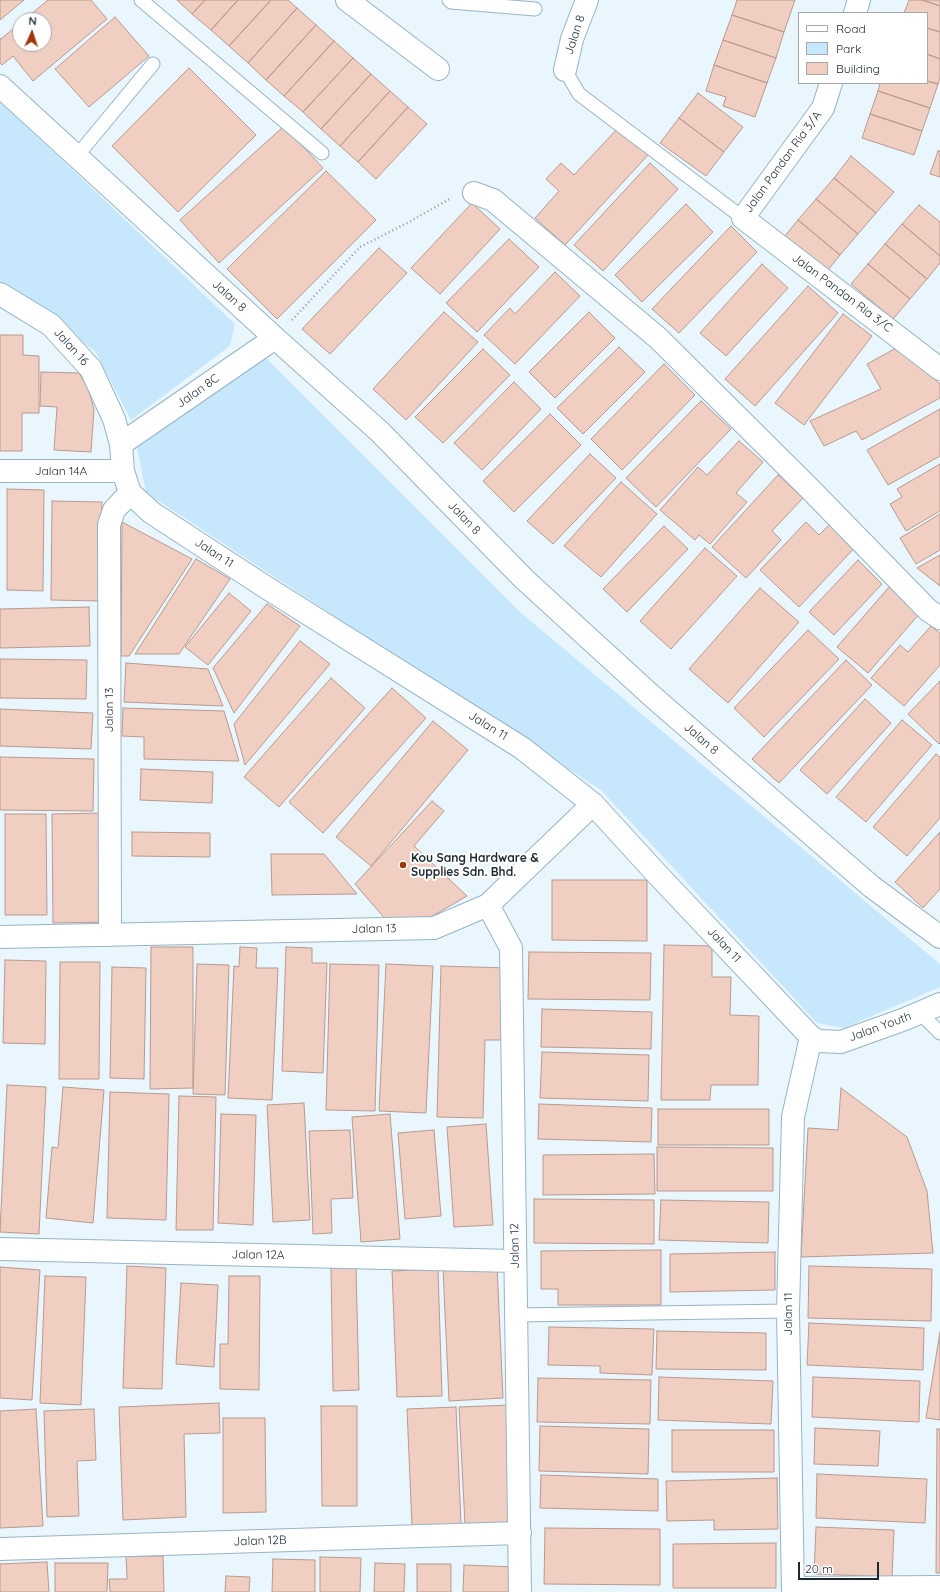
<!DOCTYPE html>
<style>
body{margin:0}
#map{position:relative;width:940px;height:1592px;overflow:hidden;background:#e9f6fe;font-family:Quicksand,sans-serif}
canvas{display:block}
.legend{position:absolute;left:798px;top:12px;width:130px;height:72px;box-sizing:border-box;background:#fff;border:1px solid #a5a9ac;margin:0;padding:5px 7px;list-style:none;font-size:12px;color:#1d2930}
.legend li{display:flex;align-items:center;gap:8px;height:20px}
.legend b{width:20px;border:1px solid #a5a9ac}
.north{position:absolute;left:12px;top:12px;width:40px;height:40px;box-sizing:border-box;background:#fff;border:1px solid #a5a9ac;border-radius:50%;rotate:3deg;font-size:11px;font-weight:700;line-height:16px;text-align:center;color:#1d2930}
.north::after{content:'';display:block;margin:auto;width:14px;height:18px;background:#9e390c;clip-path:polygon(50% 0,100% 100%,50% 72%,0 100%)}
.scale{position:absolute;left:798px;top:1562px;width:81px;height:18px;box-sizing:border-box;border:2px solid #1d2930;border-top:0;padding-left:5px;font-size:12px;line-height:14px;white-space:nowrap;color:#1d2930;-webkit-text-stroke:3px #fff;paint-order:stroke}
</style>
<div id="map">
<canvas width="940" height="1592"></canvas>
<ul class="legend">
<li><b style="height:5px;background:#fff"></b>Road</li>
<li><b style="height:11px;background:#c7e8fc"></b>Park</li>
<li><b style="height:11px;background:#f0cec2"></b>Building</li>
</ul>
<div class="north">N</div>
<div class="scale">20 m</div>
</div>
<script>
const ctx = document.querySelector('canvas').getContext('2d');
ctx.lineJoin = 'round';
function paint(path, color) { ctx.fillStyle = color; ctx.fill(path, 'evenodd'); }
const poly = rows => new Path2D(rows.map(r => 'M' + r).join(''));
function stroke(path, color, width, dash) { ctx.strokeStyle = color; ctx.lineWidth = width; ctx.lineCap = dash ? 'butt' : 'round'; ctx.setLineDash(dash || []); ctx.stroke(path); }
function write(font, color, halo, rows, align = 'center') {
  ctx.font = font + ' Quicksand,sans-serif'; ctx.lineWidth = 4; ctx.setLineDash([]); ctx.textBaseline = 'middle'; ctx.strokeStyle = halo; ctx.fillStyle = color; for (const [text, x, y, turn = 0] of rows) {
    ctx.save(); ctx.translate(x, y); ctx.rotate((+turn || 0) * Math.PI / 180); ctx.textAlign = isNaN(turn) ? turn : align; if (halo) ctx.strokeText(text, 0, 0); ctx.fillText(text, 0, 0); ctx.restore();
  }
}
paint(poly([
 [0,101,235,324,230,346,131,420,95,351,0,287],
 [265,357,520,612,940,964,940,987,844,1028,817,1023,601,790,146,493,137,447]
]), '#c7e8fc');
const building = poly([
 [0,0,24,0,0,20,0,0],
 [48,0,91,0,107,19,33,81,13,56,2,65,0,63,0,38,1,39,20,23,20,44,44,44,44,20,24,20,48,0],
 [177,0,205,0,192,14,177,0],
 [205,0,238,0,211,30,192,14,205,0],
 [238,0,271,0,229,46,211,30,238,0],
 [271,0,288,0,297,8,248,63,229,46,271,0],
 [737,0,795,0,784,32,732,15,737,0],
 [909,0,922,0,940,6,940,32,927,28,927,13,904,13,909,0],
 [922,0,940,0,940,6,922,0],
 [297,8,316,25,266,80,248,63,297,8],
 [732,15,784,32,776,58,723,40,732,15],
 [115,17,149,56,89,107,55,69,115,17],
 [316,25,334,41,284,96,266,80,316,25],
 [927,28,940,32,940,59,927,54,927,28],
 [723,40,776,58,767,83,714,65,723,40],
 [334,41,353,58,303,112,284,96,334,41],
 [927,54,940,59,940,78,938,84,927,81,927,54],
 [353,58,371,74,321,129,303,112,353,58],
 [714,65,767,83,755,117,723,106,726,97,706,91,714,65],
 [189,68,256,135,178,212,112,146,189,68],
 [371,74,390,91,340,146,321,129,371,74],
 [927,81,938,84,930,108,878,91,880,83,927,83,927,81],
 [390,91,408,107,358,162,340,146,390,91],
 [878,91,930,108,922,131,870,114,878,91],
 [698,93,743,127,724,152,679,118,698,93],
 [408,107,427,124,376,179,358,162,408,107],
 [870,114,922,131,914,155,862,138,870,114],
 [679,118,724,152,706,176,660,143,679,118],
 [284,126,323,168,219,263,180,220,284,126],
 [618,128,648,155,565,245,535,218,559,191,546,179,561,163,574,175,618,128],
 [938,151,940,151,940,177,930,174,938,151],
 [851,156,894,192,876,213,834,178,851,156],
 [650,163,678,189,603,271,574,245,650,163],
 [326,171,376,220,277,319,227,269,326,171],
 [834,178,876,213,858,234,816,199,834,178],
 [816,199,858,234,840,255,798,220,816,199],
 [472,203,500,229,440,294,411,268,472,203],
 [686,204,713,232,642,302,615,275,686,204],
 [919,205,940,222,940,256,902,224,919,205],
 [798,220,840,255,823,276,780,242,798,220],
 [902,224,940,256,940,263,927,279,885,244,902,224],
 [731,226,757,252,679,333,652,309,731,226],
 [509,239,539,267,477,332,446,303,509,239],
 [885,244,927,279,910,299,868,264,885,244],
 [379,248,407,273,330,354,302,329,379,248],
 [762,264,788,288,726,356,700,333,762,264],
 [868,264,910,299,893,319,851,284,868,264],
 [555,272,580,296,515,364,484,335,510,308,515,314,555,272],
 [808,286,838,313,755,406,725,379,808,286],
 [444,312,478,342,406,420,373,389,444,312],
 [589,312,615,338,555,398,529,372,589,312],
 [843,314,872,336,804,425,775,403,843,314],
 [0,335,23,335,23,355,39,356,39,413,22,413,22,451,0,451,0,335],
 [619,347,645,372,583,434,557,408,619,347],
 [898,347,940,384,940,398,862,440,856,431,824,446,810,421,881,389,867,364,898,347],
 [483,349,510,375,443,443,415,417,483,349],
 [664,364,695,395,622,470,591,439,664,364],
 [41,372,79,373,88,388,94,409,91,452,54,450,57,407,40,406,41,372],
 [514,382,541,409,482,470,454,443,514,382],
 [701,401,731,429,656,507,626,478,701,401],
 [940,409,940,456,888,485,867,450,940,409],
 [550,414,581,445,514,512,483,481,550,414],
 [739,441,763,462,736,493,747,502,710,544,699,535,695,540,660,510,698,467,707,475,739,441],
 [590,454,616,478,553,544,527,521,590,454],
 [940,464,940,511,906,531,890,504,902,497,897,489,940,464],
 [778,475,803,498,772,531,781,540,746,578,712,547,778,475],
 [621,482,657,514,601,577,564,546,621,482],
 [7,489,44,490,43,591,7,590,7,489],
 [52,501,102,502,100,601,51,600,52,501],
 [940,514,940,550,916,564,900,538,940,514],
 [835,519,860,542,799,607,760,570,806,522,819,535,835,519],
 [122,522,192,559,129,656,121,656,122,522],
 [664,526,688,549,627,612,603,589,664,526],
 [705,548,737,576,671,649,640,621,705,548],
 [940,555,940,586,917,568,940,555],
 [196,559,230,579,179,654,135,654,196,559],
 [858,560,882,584,834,635,809,612,858,560],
 [890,586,921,612,868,673,837,647,890,586],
 [760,588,799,622,728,703,689,669,760,588],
 [229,593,251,611,208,665,185,647,229,593],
 [267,604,300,626,234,713,213,668,267,604],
 [89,607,90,646,0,648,0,609,89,607],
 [931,626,940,633,940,665,904,706,871,678,900,645,908,652,931,626],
 [808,630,839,659,764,737,734,708,808,630],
 [300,641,330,664,245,765,234,724,300,641],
 [0,659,87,660,86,699,0,698,0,659],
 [846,660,872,685,779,783,752,759,846,660],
 [126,663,208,669,223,706,124,702,126,663],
 [331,678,365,708,279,807,244,777,331,678],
 [940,681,940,743,939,744,908,714,940,681],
 [392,688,426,718,323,833,289,802,392,688],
 [865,699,891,723,827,794,800,770,865,699],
 [123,708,224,711,239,761,144,759,144,737,122,736,123,708],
 [0,709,93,713,91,749,0,746,0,709],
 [902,720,932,745,866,822,836,797,902,720],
 [433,721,468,750,371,866,336,837,433,721],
 [936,754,940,757,940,818,907,856,873,827,936,754],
 [0,757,94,759,93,811,0,810,0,757],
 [141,769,213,772,212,803,140,800,141,769],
 [432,801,444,811,414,846,467,896,429,918,387,921,355,884,432,801],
 [105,813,107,922,53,923,52,814,105,813],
 [5,814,46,814,47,915,5,915,5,814],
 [132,832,210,833,210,857,132,856,132,832],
 [940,832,940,889,923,908,895,882,940,832],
 [271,854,324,854,357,894,272,895,271,854],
 [552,880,647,880,647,941,552,940,552,880],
 [664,945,712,946,712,977,731,977,730,1015,759,1016,758,1085,711,1085,710,1100,661,1100,664,945],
 [151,947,193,947,193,1088,150,1089,151,947],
 [240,947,257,948,256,968,278,968,272,1100,228,1098,234,966,239,967,240,947],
 [286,947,312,948,312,963,327,963,323,1073,282,1071,286,947],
 [529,952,651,953,650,1000,528,999,529,952],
 [5,960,46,961,45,1044,3,1043,5,960],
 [60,962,100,962,99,1079,59,1079,60,962],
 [197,964,229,965,225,1095,193,1094,197,964],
 [330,964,379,965,375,1111,326,1110,330,964],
 [386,964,433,966,426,1113,379,1111,386,964],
 [441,966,507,968,504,1040,485,1040,483,1118,437,1117,441,966],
 [112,967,146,968,144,1079,110,1078,112,967],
 [542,1009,652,1012,651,1049,541,1047,542,1009],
 [542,1052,649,1055,648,1101,540,1098,542,1052],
 [7,1085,46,1087,39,1234,0,1232,7,1085],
 [63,1087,104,1090,93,1223,46,1218,52,1147,58,1148,63,1087],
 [841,1088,907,1137,927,1191,933,1253,801,1257,808,1128,838,1130,841,1088],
 [110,1092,169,1094,166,1220,107,1218,110,1092],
 [179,1096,216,1097,213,1230,176,1230,179,1096],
 [304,1103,310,1220,273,1222,267,1105,304,1103],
 [539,1104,652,1108,651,1142,538,1139,539,1104],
 [658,1109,769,1109,769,1145,658,1145,658,1109],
 [221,1114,256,1115,253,1225,218,1223,221,1114],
 [390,1114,400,1239,361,1242,352,1117,390,1114],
 [486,1124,493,1225,454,1227,447,1127,486,1124],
 [350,1130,353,1198,331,1199,332,1233,313,1234,309,1131,350,1130],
 [434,1130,441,1216,405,1219,398,1133,434,1130],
 [657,1147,773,1148,773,1191,657,1191,657,1147],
 [654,1154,655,1194,543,1195,543,1155,654,1154],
 [534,1199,654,1200,654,1244,534,1243,534,1199],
 [661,1200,769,1202,768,1243,659,1240,661,1200],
 [661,1250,661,1305,558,1305,558,1289,541,1289,541,1251,661,1250],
 [775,1252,775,1290,670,1292,670,1254,775,1252],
 [127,1266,166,1268,162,1389,123,1388,127,1266],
 [497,1266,503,1398,449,1401,443,1268,497,1266],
 [809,1266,932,1269,931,1321,808,1318,809,1266],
 [0,1267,40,1270,32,1400,0,1398,0,1267],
 [356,1267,359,1390,333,1391,331,1268,356,1267],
 [438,1269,442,1396,397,1397,392,1271,438,1269],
 [45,1276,86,1277,81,1405,40,1403,45,1276],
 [229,1276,260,1276,259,1390,220,1389,220,1344,228,1344,229,1276],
 [181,1283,218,1285,214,1367,176,1364,181,1283],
 [809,1323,924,1328,923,1370,807,1365,809,1323],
 [549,1327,654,1329,652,1375,600,1373,600,1366,548,1365,549,1327],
 [657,1331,766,1333,766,1370,656,1369,657,1331],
 [940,1332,940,1420,926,1418,940,1332],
 [659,1377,773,1381,771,1424,658,1420,659,1377],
 [813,1377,920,1381,919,1422,812,1417,813,1377],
 [538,1378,651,1380,650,1424,537,1422,538,1378],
 [219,1403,220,1433,184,1434,186,1517,123,1520,119,1407,219,1403],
 [511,1405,517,1522,465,1524,459,1407,511,1405],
 [321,1406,357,1406,357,1506,322,1506,321,1406],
 [456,1407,461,1524,412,1526,407,1409,456,1407],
 [36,1409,43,1526,0,1528,0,1411,36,1409],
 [94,1409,96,1460,77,1461,79,1516,47,1517,44,1411,94,1409],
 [223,1418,265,1418,266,1512,223,1513,223,1418],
 [540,1426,649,1429,648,1474,539,1471,540,1426],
 [815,1428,880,1431,878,1466,814,1464,815,1428],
 [937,1429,940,1429,940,1573,936,1573,937,1429],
 [672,1430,774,1430,774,1472,672,1472,672,1430],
 [817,1474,927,1479,925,1523,816,1518,817,1474],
 [541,1475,658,1479,658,1511,540,1508,541,1475],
 [777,1478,778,1529,714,1530,714,1520,667,1521,666,1481,777,1478],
 [816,1527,894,1530,892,1577,814,1574,816,1527],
 [545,1528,660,1529,660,1585,544,1584,545,1528],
 [776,1543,776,1588,673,1588,673,1544,776,1543],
 [126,1556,163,1556,164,1592,110,1592,109,1579,127,1579,126,1556],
 [320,1557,361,1558,360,1592,320,1592,320,1557],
 [273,1559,315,1560,315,1592,272,1592,273,1559],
 [47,1562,49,1592,0,1592,0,1564,47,1562],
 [55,1563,108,1563,107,1592,55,1592,55,1563],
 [375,1563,405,1564,404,1592,374,1592,375,1563],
 [417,1564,451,1564,451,1592,417,1592,417,1564],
 [464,1565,516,1567,515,1592,463,1592,464,1565],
 [226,1576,250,1577,249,1592,225,1592,226,1576]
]);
paint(building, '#f0cec2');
stroke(building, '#b9998e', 1);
const service = poly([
 [141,0,322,153],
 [449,0,451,2,535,9],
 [565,70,579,94,743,218],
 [76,157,153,64],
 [920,1013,940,1033],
 [516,1315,788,1311]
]);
const minor = poly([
 [347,0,438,69],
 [855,13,859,0],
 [565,70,572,39,587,0],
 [831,83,823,108,743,218,940,369],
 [0,86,275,338,380,432,524,579,653,697,872,887,940,937],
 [474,193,493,200,658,338,810,489,928,610,940,618],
 [0,294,51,325,91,369,114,419,121,444,123,471,130,493,152,513,267,588,522,748,593,804,656,873,811,1037,819,1041,841,1042,905,1019,940,1004],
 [121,444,275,338],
 [0,471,123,471],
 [488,905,511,948,520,1592],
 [110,935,109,525,114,510,130,493],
 [0,937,434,928,488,905,593,804],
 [0,1249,515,1261],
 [0,1549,520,1533],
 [793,1588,940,1587],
 [793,1592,788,1311,793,1117,811,1037]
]);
stroke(service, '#96b4c6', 15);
stroke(minor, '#96b4c6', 24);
stroke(poly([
 [292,320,360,247,411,221,451,198]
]), '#8f9ca4', 2.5, [1, 3]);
stroke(service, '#fff', 13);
stroke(minor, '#fff', 22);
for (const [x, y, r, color] of [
 [403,865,4,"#9e390c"]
]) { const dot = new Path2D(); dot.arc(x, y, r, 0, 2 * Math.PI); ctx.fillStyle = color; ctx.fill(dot); stroke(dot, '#fff', 1.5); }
write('12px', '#1d2930', '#fff', [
 ["Jalan 8",575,35,-72],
 ["Jalan Pandan Ria 3/A",783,162,-54],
 ["Jalan Pandan Ria 3/C",842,293,37],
 ["Jalan 8",229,296,42],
 ["Jalan 16",71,347,48],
 ["Jalan 8C",198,391,-35],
 ["Jalan 14A",61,471],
 ["Jalan 8",464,518,46],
 ["Jalan 11",214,553,33],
 ["Jalan 13",109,710,-90],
 ["Jalan 11",488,726,32],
 ["Jalan 8",701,739,41],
 ["Jalan 13",374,929,-1],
 ["Jalan 11",724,945,47],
 ["Jalan Youth",880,1027,-20],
 ["Jalan 12",515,1246,-91],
 ["Jalan 12A",258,1255,1],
 ["Jalan 11",788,1314,-90],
 ["Jalan 12B",260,1541,-2]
]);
write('bold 12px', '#1d2930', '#fff', [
 ["Kou Sang Hardware &",411,858],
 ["Supplies Sdn. Bhd.",411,872]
], 'left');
</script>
